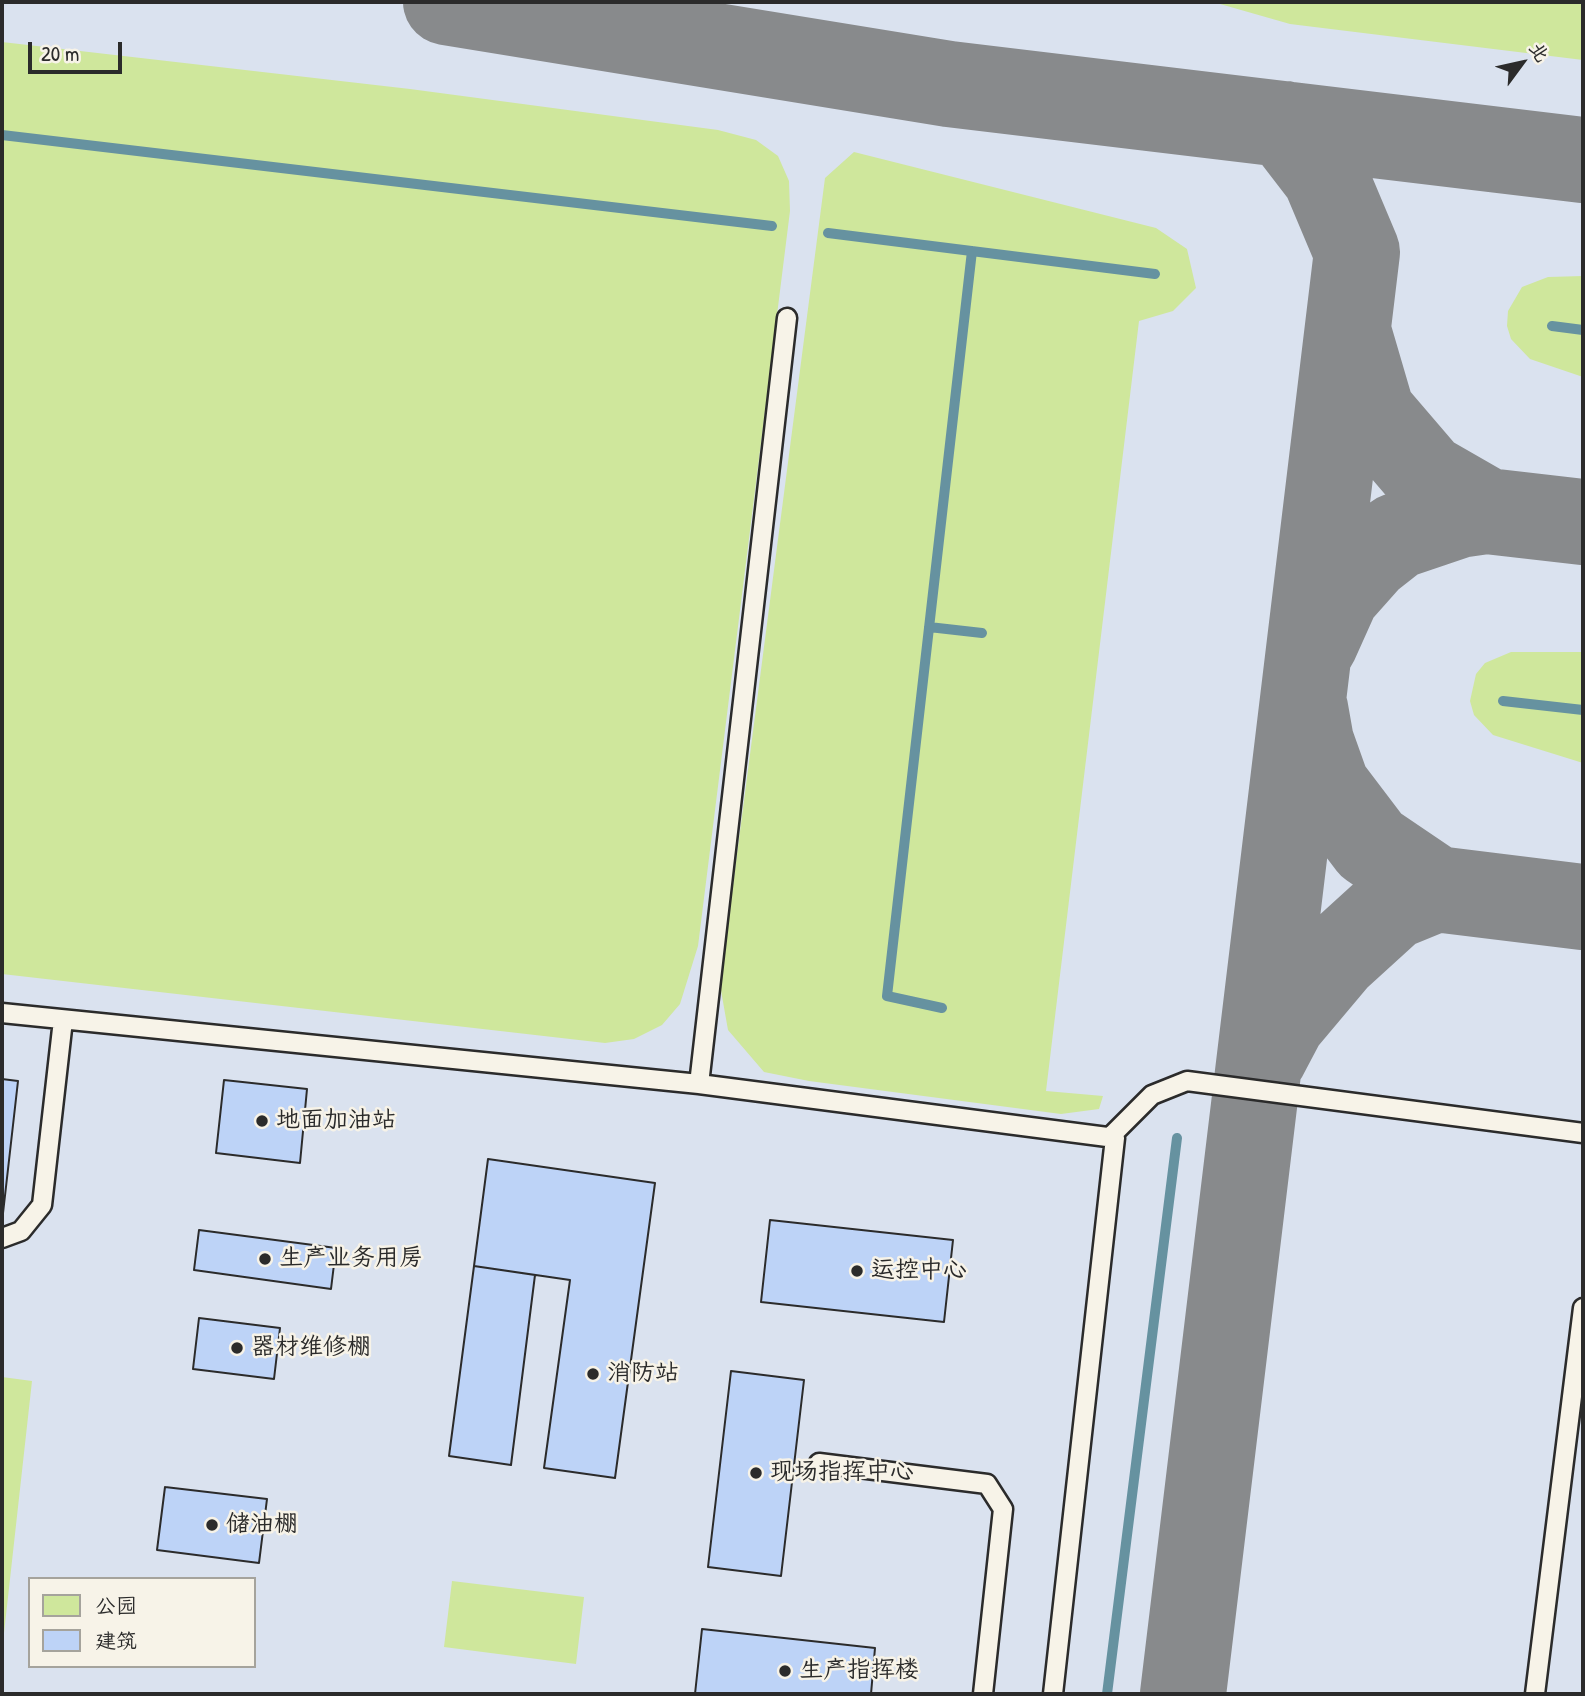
<!DOCTYPE html>
<meta charset="utf-8">
<style>
body{margin:0}
#map{position:relative;width:1585px;height:1696px;overflow:hidden;background:#e6e9ec;font-family:"Patrick Hand","LXGW WenKai TC",sans-serif}
canvas{display:block}
.frame{position:absolute;inset:0;border:4px solid #2b2b2b;pointer-events:none}
.legend{position:absolute;left:28px;top:1577px;width:228px;height:91px;box-sizing:border-box;background:#f7f3e8;border:2px solid #a5a39c;margin:0;padding:9px 12px;list-style:none;font-size:21px;color:#2b2b2b}
.legend li{display:flex;align-items:center;gap:14px;height:35px}
.legend b{width:35px;border:2px solid #a5a39c}
.north{position:absolute;left:1487px;top:28px;width:70px;height:70px;-webkit-text-stroke:5px #f7f3e8;paint-order:stroke;rotate:57deg;font-size:19px;font-weight:700;line-height:28px;text-align:center;color:#2b2b2b}
.north::after{content:'';display:block;margin:auto;width:24px;height:32px;background:#2b2b2b;clip-path:polygon(50% 0,100% 100%,50% 72%,0 100%)}
.scale{position:absolute;left:28px;top:42px;width:94px;height:32px;box-sizing:border-box;border:4px solid #2b2b2b;border-top:0;padding-left:9px;font-size:21px;line-height:24px;white-space:nowrap;color:#2b2b2b;-webkit-text-stroke:5px #f7f3e8;paint-order:stroke}
</style>
<div id="map">
<canvas width="1585" height="1696"></canvas>
<div class="frame"></div>
<ul class="legend">
<li><b style="height:19px;background:#cfe79c"></b>公园</li>
<li><b style="height:19px;background:#bdd3f7"></b>建筑</li>
</ul>
<div class="north">北</div>
<div class="scale">20 m</div>
</div>
<script>
const ctx = document.querySelector('canvas').getContext('2d');
ctx.lineJoin = 'round';
function paint(path, color) { ctx.fillStyle = color; ctx.fill(path, 'evenodd'); }
const poly = rows => new Path2D(rows.map(r => 'M' + r).join(''));
function stroke(path, color, width, dash) { ctx.strokeStyle = color; ctx.lineWidth = width; ctx.lineCap = dash ? 'butt' : 'round'; ctx.setLineDash(dash || []); ctx.stroke(path); }
function write(font, color, halo, rows, align = 'center') {
  ctx.font = font + ' "Patrick Hand","LXGW WenKai TC",sans-serif'; ctx.lineWidth = 5; ctx.setLineDash([]); ctx.textBaseline = 'middle'; ctx.strokeStyle = halo; ctx.fillStyle = color; for (const [text, x, y, turn = 0] of rows) {
    ctx.save(); ctx.translate(x, y); ctx.rotate((+turn || 0) * Math.PI / 180); ctx.textAlign = isNaN(turn) ? turn : align; if (halo) ctx.strokeText(text, 0, 0); ctx.fillText(text, 0, 0); ctx.restore();
  }
}
paint(poly([
 [2,2,1583,2,1583,1694,2,1694],
 [30,1579,254,1579,254,1666,30,1666]
]), '#dae2ef');
paint(poly([
 [1213,2,1583,2,1583,60,1290,24],
 [2,42,410,89,718,130,756,140,778,156,789,181,790,211,698,946,680,1004,662,1025,634,1039,605,1043,2,974],
 [854,152,1156,228,1187,249,1196,288,1173,311,1139,321,1046,1091,1103,1096,1099,1109,1061,1114,809,1081,764,1072,728,1030,720,985,825,178],
 [1583,276,1583,377,1530,359,1511,339,1507,326,1508,311,1522,287,1548,277],
 [1511,652,1583,652,1583,763,1493,735,1474,715,1470,701,1476,674,1485,663],
 [2,1377,32,1381,2,1651],
 [452,1581,584,1597,576,1664,444,1647]
]), '#cfe79c');
stroke(poly([
 [2,135,772,226],
 [828,233,1155,274],
 [1552,326,1583,330],
 [929,627,982,633],
 [1503,701,1583,710],
 [942,1008,887,996,972,251],
 [1107,1694,1177,1138]
]), '#6692a0', 10);
stroke(poly([
 [446,2,949,84,1583,160],
 [1348,331,1372,413,1426,476,1487,511,1583,522],
 [1315,643,1337,594,1369,558,1397,536,1459,515,1487,511],
 [1305,708,1311,742,1327,787,1371,845,1436,889,1583,907],
 [1264,1057,1283,1021,1336,958,1392,907,1436,889],
 [1183,1694,1357,252,1325,176,1285,124]
]), '#888a8c', 86);
const building = poly([
 [2,1079,18,1081,2,1222,2,1079],
 [224,1080,307,1089,300,1163,216,1153,224,1080],
 [488,1159,655,1183,615,1478,544,1468,570,1280,474,1266,488,1159],
 [770,1220,953,1240,944,1322,761,1302,770,1220],
 [199,1230,336,1248,331,1289,194,1270,199,1230],
 [474,1266,535,1275,511,1465,449,1456,474,1266],
 [199,1318,280,1328,274,1379,193,1369,199,1318],
 [731,1371,804,1380,781,1576,708,1567,731,1371],
 [165,1487,267,1499,259,1563,157,1550,165,1487],
 [702,1629,875,1648,871,1694,695,1694,702,1629]
]);
paint(building, '#bdd3f7');
stroke(building, '#2b2b2b', 2);
const lane = poly([
 [2,1013,699,1084,1115,1138,1053,1694],
 [699,1084,787,318],
 [1110,1137,1152,1095,1187,1081,1583,1133],
 [2,1238,21,1231,42,1205,63,1020],
 [819,1463,987,1484,1003,1509,983,1694],
 [1535,1694,1583,1308]
]);
stroke(lane, '#2b2b2b', 23);
stroke(lane, '#f7f3e8', 18);
for (const [x, y, r, color] of [
 [262,1121,7,"#2b2b2b"],
 [265,1259,7,"#2b2b2b"],
 [857,1271,7,"#2b2b2b"],
 [237,1348,7,"#2b2b2b"],
 [593,1374,7,"#2b2b2b"],
 [756,1473,7,"#2b2b2b"],
 [212,1525,7,"#2b2b2b"],
 [785,1671,7,"#2b2b2b"]
]) { const dot = new Path2D(); dot.arc(x, y, r, 0, 2 * Math.PI); ctx.fillStyle = color; ctx.fill(dot); stroke(dot, '#f7f3e8', 2.5); }
write('24px', '#2b2b2b', '#f7f3e8', [
 ["地面加油站",276,1121],
 ["生产业务用房",279,1259],
 ["运控中心",871,1271],
 ["器材维修棚",251,1348],
 ["消防站",607,1374],
 ["现场指挥中心",770,1473],
 ["储油棚",226,1525],
 ["生产指挥楼",799,1671]
], 'left');
</script>
